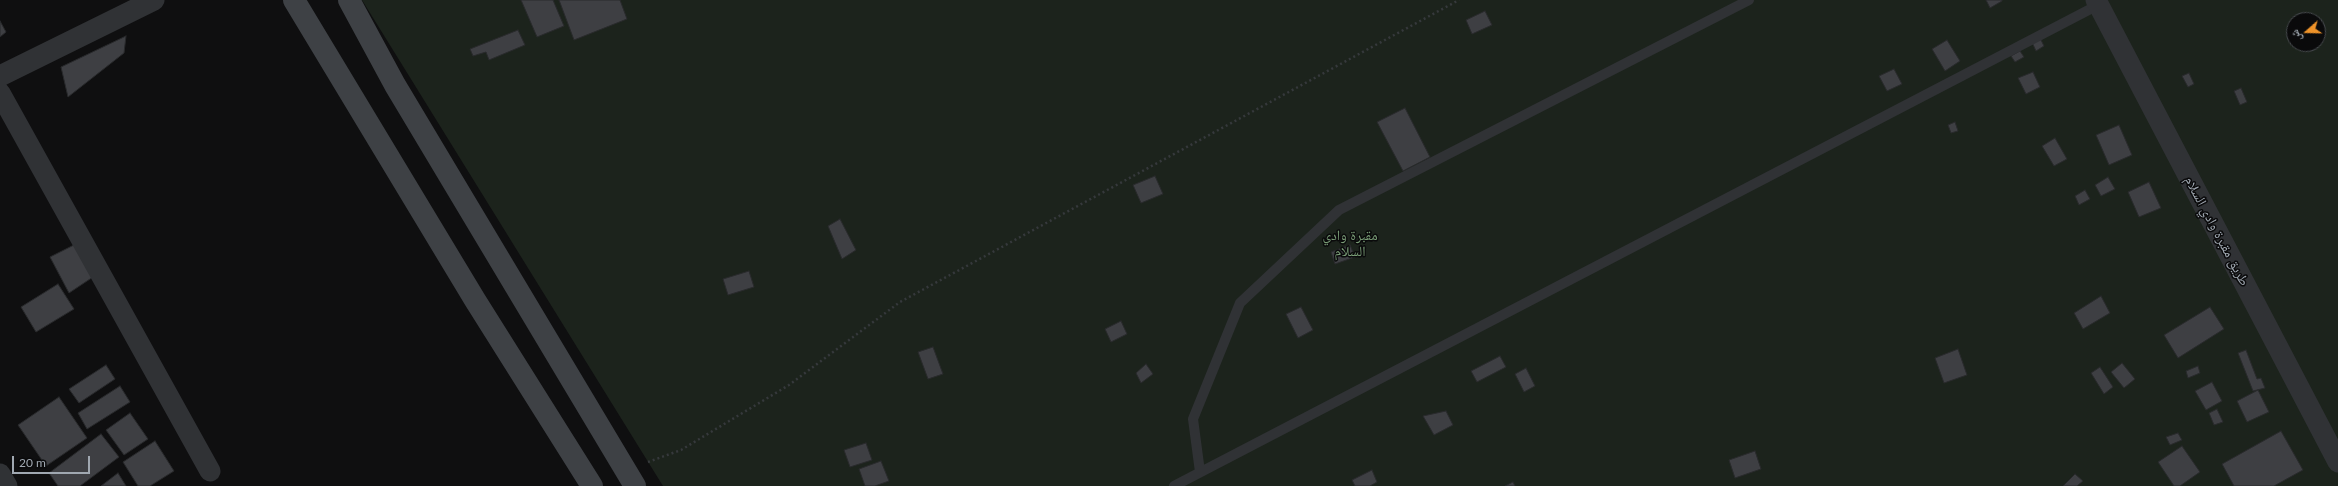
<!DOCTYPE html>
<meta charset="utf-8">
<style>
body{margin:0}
#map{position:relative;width:2338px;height:486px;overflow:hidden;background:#0f0f10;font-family:Lato,"Noto Naskh Arabic",sans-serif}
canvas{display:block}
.north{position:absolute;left:2286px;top:12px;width:40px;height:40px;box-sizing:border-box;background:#0a0a0b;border:1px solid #46494d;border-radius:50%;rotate:250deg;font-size:11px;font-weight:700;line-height:16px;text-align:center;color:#a0a8b1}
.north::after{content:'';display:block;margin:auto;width:14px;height:18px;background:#ef9329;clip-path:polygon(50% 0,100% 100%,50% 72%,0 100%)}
.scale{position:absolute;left:12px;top:456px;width:78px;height:18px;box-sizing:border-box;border:2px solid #a0a8b1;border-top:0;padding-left:5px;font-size:12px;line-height:14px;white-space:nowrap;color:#a0a8b1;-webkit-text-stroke:3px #0a0a0b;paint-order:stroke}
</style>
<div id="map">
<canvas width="2338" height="486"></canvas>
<div class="north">ش</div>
<div class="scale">20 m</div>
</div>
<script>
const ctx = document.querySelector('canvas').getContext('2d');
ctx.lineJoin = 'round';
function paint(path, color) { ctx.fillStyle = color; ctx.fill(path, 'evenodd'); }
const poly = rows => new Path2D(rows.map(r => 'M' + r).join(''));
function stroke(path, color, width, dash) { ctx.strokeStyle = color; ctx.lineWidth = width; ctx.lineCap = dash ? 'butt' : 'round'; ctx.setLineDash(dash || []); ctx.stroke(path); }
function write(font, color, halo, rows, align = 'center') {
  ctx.font = font + ' Lato,"Noto Naskh Arabic",sans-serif'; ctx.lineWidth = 3; ctx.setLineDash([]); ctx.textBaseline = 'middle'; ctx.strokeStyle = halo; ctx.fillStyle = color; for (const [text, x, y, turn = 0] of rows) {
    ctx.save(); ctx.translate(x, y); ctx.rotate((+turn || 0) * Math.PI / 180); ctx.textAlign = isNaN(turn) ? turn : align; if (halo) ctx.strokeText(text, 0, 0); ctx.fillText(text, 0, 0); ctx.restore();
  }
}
paint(poly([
 [362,0,2338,0,2338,486,663,486],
 [2294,20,2318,20,2318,44,2294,44]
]), '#1c231c');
const building = poly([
 [521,0,553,0,564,26,537,37,521,0],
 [559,0,620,0,627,19,574,40,559,0],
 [1986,0,2002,0,2002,1,1990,8,1986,0],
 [1485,11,1492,25,1472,34,1466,20,1485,11],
 [0,21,6,32,0,37,0,21],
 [518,30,525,45,489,60,486,52,473,56,470,49,518,30],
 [2038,34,2044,46,2036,51,2030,38,2038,34],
 [126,36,124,53,68,97,61,67,126,36],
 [1947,40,1960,61,1945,71,1932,49,1947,40],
 [2020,51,2024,57,2015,62,2011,56,2020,51],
 [1894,69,1902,84,1887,91,1879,76,1894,69],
 [2033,72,2040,87,2026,94,2018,78,2033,72],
 [2189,73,2194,84,2188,87,2182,76,2189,73],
 [2241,88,2247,102,2240,105,2234,91,2241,88],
 [1405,108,1430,157,1403,171,1377,122,1405,108],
 [1955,122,1958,131,1951,133,1948,125,1955,122],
 [2119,125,2132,155,2109,165,2096,135,2119,125],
 [2055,138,2067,159,2054,166,2042,146,2055,138],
 [1155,176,1163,194,1141,203,1133,185,1155,176],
 [2108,177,2115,189,2101,196,2095,185,2108,177],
 [2149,182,2161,208,2139,217,2128,192,2149,182],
 [2085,190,2090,199,2079,205,2075,196,2085,190],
 [840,219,856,250,842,259,828,226,840,219],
 [76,244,93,277,69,293,50,257,76,244],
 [1350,245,1355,257,1335,264,1331,252,1350,245],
 [749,271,754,287,728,295,723,279,749,271],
 [58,284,74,309,36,332,21,307,58,284],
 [2101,296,2110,313,2083,329,2074,313,2101,296],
 [1301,307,1313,330,1298,338,1286,314,1301,307],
 [2210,307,2224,329,2178,358,2164,335,2210,307],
 [1121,321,1127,334,1111,342,1105,329,1121,321],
 [933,347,943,374,928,379,918,352,933,347],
 [1958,349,1967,375,1944,383,1935,358,1958,349],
 [2246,350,2257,379,2261,378,2265,388,2253,391,2238,353,2246,350],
 [1500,356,1506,367,1477,382,1471,371,1500,356],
 [2122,363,2135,379,2124,388,2111,372,2122,363],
 [1146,364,1153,374,1141,383,1136,373,1146,364],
 [106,365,115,379,79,403,69,389,106,365],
 [2198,366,2200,373,2188,378,2186,371,2198,366],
 [2100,367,2113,387,2104,394,2091,373,2100,367],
 [1526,368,1535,386,1524,392,1515,374,1526,368],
 [2212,382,2222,401,2206,410,2195,391,2212,382],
 [120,386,130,402,87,429,78,413,120,386],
 [2258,390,2269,412,2247,422,2237,401,2258,390],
 [59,397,87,438,46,466,18,425,59,397],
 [2217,409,2223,422,2214,425,2209,413,2217,409],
 [1446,411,1453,425,1434,435,1423,416,1446,411],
 [130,413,148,439,124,455,106,430,130,413],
 [2281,431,2303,470,2274,486,2234,486,2222,464,2281,431],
 [2178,433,2182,440,2170,445,2166,437,2178,433],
 [101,434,119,457,80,486,58,486,49,473,101,434],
 [155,441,174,471,150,486,138,486,123,462,155,441],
 [866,443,872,460,850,467,844,450,866,443],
 [2182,446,2200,472,2180,486,2174,486,2158,462,2182,446],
 [1755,451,1761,469,1735,478,1729,460,1755,451],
 [881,461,889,481,875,486,865,486,859,469,881,461],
 [1372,470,1377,482,1370,486,1355,486,1352,480,1372,470],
 [118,473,126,486,101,486,118,473],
 [2075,474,2083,481,2077,486,2063,486,2075,474],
 [1513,482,1515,486,1505,486,1513,482]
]);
paint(building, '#3e3f43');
stroke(building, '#292a2c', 1);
stroke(poly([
 [648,462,681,450,789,385,900,302,1459,0]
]), '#36393c', 2.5, [2, 3]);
stroke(poly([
 [1200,472,1193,419,1240,303,1339,210,1749,0],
 [1174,486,2100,4]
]), '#303235', 10);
stroke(poly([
 [2096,0,2338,462],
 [0,76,154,0],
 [0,93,210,471],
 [0,474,7,486]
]), '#303235', 21);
stroke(poly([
 [294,0,475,300,592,486],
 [349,0,395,85,635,486]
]), '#3e4145', 22);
write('14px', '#a0a8b1', '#0a0a0b', [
 ["طريق مقبرة وادي السلام",2217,231,62]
]);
write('14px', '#7a9d77', '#0a0a0b', [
 ["مقبرة وادي",1350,235],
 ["السلام",1350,251]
]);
</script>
